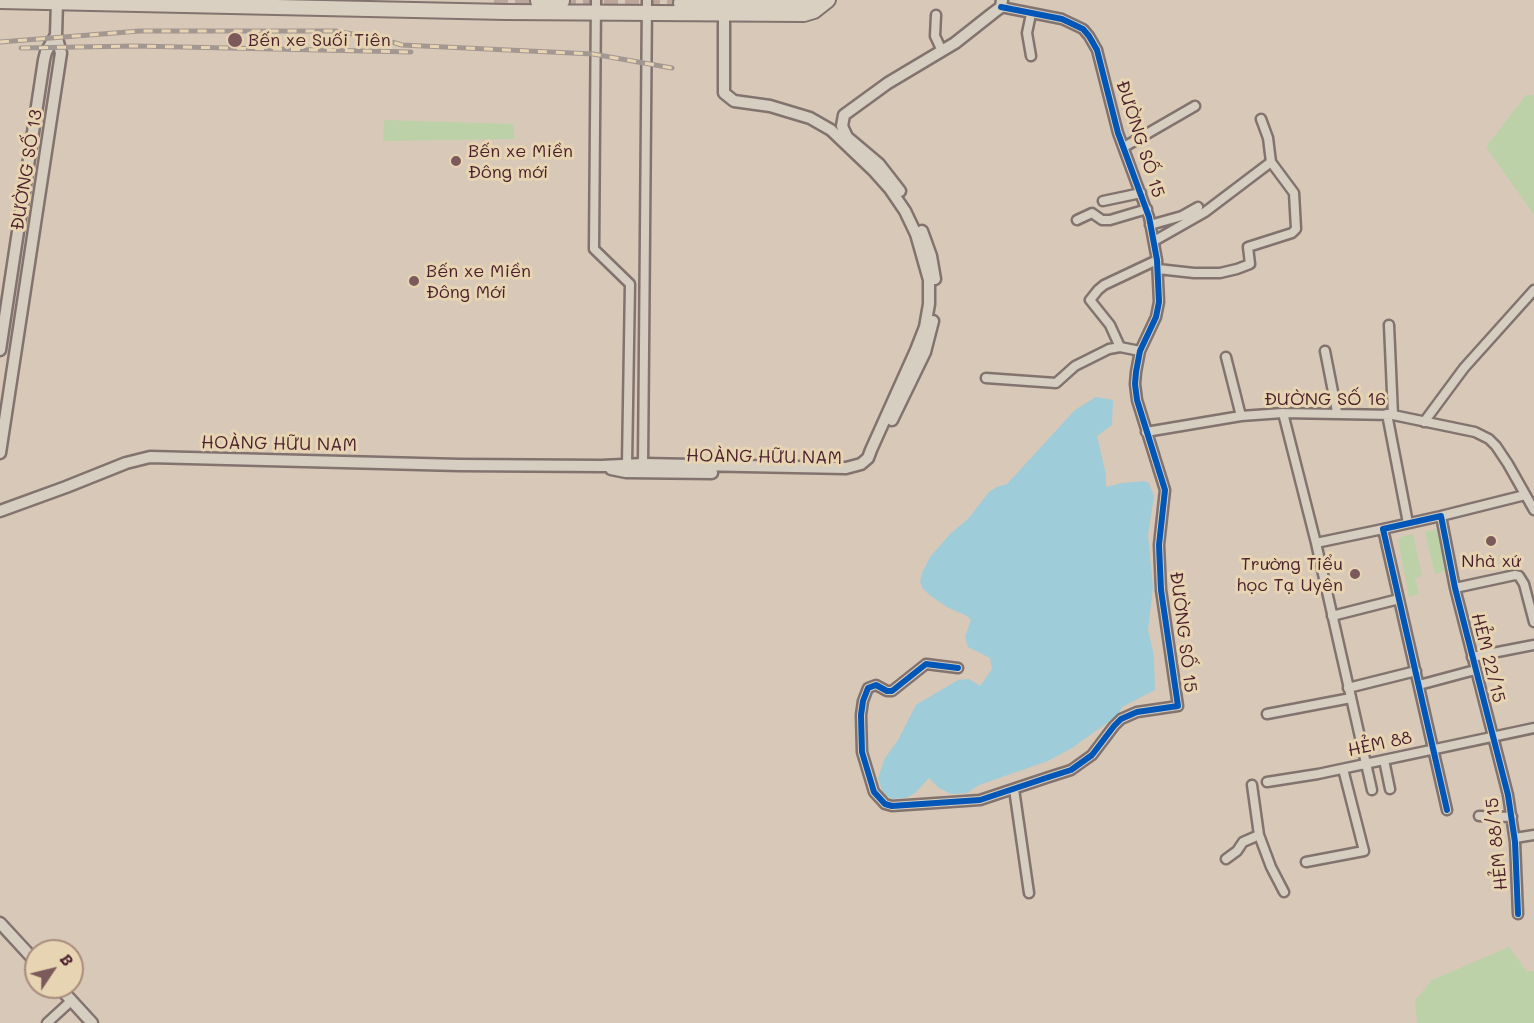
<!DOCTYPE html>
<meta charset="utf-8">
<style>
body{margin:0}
#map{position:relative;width:1534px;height:1023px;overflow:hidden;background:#d8c8b8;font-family:Mali,sans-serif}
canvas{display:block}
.north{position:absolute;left:24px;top:939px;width:60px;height:60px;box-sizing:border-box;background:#e7d4b2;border:2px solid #a88c7c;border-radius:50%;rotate:55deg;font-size:16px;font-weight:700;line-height:24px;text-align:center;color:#4a1f2b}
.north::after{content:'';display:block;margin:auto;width:21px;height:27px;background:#7c5a5c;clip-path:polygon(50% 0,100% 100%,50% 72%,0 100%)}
</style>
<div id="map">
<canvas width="1534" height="1023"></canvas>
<div class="north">B</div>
</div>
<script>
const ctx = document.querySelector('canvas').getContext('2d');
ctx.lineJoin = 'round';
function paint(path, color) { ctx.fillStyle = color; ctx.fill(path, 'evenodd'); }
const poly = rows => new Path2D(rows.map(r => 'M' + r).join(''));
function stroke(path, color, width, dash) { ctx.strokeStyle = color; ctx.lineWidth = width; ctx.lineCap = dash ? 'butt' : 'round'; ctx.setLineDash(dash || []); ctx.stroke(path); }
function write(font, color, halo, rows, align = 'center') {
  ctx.font = font + ' Mali,sans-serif'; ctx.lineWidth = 6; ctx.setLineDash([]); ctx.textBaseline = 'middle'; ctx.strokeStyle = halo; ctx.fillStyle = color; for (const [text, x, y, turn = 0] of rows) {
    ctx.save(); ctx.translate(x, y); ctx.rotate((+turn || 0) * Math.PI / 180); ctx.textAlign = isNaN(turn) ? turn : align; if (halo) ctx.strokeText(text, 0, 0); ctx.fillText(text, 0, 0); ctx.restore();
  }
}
paint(poly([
 [1526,95,1534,95,1534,215,1486,147],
 [384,120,513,124,515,139,383,141],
 [1441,528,1453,578,1447,579,1446,571,1435,574,1425,532],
 [1413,534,1422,576,1415,578,1419,594,1409,597,1398,540,1401,537],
 [1509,947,1527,972,1534,971,1534,1023,1417,1023,1415,1000,1432,980]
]), '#bdd1a8');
paint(poly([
 [1096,397,1113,400,1112,425,1097,436,1106,475,1106,487,1122,483,1144,481,1149,483,1154,496,1148,535,1153,587,1148,630,1154,656,1155,690,1122,707,1118,715,1072,748,1048,761,979,785,967,793,951,794,939,788,929,778,915,793,906,798,892,799,883,793,878,778,885,758,898,740,916,705,958,680,969,679,980,686,992,669,990,658,968,647,965,637,971,620,967,616,947,607,932,597,923,589,920,582,922,573,930,557,951,533,968,519,989,492,997,487,1007,484,1075,410]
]), '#9eccd8');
stroke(poly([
 [494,0,538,1],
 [562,1,681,3]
]), '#bca69c', 14, [14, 7]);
const minor = poly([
 [596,0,594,249,630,284,627,464],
 [936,15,935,36,942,51],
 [1031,56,1027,33,1031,14],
 [1124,147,1195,106],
 [1103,201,1141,193],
 [1077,220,1092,213,1102,220,1110,220,1147,209],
 [1150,225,1182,216,1198,207],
 [1154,241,1205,212,1271,162],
 [1158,269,1194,273,1220,273,1237,269,1250,264,1248,247,1292,233,1296,229,1294,193,1271,162,1268,138,1261,119],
 [1389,325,1393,415],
 [1120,347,1110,325,1090,300,1098,290,1104,285,1157,260],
 [1325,351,1337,412],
 [1226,357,1241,416],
 [986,378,1056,383,1075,366,1109,349,1120,347,1140,351],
 [1283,413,1316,543,1372,790],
 [1387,414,1408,523],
 [1424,422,1464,368,1534,290],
 [1146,432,1241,416,1283,413,1393,415,1475,432,1489,439,1496,446,1508,464,1534,510],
 [643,464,647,0],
 [1441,516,1525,495],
 [1316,543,1383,529],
 [1455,588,1515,575,1519,576,1524,584,1534,622],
 [1332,616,1399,599],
 [1472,657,1534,645],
 [958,668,926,664,892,691,887,691,876,685,868,688,863,701,861,715,862,752,874,792,885,804,892,806,980,800,1049,777,1071,770,1092,755,1114,726,1121,719,1137,712,1178,706,1161,590,1159,545,1165,490,1137,400,1135,384,1136,372,1140,351,1156,317,1159,302,1157,260,1149,217,1118,133,1097,50,1089,36,1083,29,1062,19,1001,7],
 [1419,685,1475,670],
 [1348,688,1416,671],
 [1267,714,1351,698],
 [1384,760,1390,789],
 [1267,782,1318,774,1534,728],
 [1252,785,1259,835,1271,867,1284,892],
 [1014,789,1029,893],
 [1447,810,1383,529,1441,516,1455,588,1508,795,1515,842,1518,914],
 [1479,816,1512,817],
 [1515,838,1534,835],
 [1226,859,1237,851,1243,842,1259,835],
 [1306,862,1364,851,1343,769],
 [47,1023,71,1001]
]);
const tertiary = poly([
 [0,350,44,60,46,52,56,35],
 [0,453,61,53,56,35,57,2],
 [0,923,36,962],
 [59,987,92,1023]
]);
const secondary = poly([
 [900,191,879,164,847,137,842,126,844,115,888,83,955,43,993,13,1001,7,1002,0],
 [922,231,931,256,935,279],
 [892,420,925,352,933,321],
 [611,469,626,472,712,473],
 [0,511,66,487,126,463,150,457,459,465,602,466,643,464,846,468,861,464,868,458,871,450,916,350,925,327,929,304,929,280,916,234,905,211,890,189,874,171,831,130,810,118,770,106,734,101,724,93,724,14]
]);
const trunk = poly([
 [0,1,506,12,804,14,814,11,828,0],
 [538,1,562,1],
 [681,3,820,5]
]);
stroke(minor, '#82736e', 13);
stroke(tertiary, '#82736e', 15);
stroke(secondary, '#82736e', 15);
stroke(trunk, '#82736e', 18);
stroke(minor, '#d6cec1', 8);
stroke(tertiary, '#d6cec1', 10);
stroke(secondary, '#d6cec1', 10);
stroke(trunk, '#dad0c2', 14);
const rail = poly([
 [0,42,140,31,335,31,381,39,402,45,593,54,672,68],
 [21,48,136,46,411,52]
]);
stroke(rail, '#a39891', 5);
stroke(rail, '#e7d4b2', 3, [9]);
stroke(poly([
 [958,668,926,664,892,691,887,691,876,685,868,688,863,701,861,715,862,752,874,792,885,804,892,806,980,800,1049,777,1071,770,1092,755,1114,726,1121,719,1137,712,1178,706,1161,590,1159,545,1165,490,1137,400,1135,384,1136,372,1140,351,1156,317,1159,302,1157,260,1149,217,1118,133,1097,50,1089,36,1083,29,1062,19,1001,7],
 [1447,810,1383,529,1441,516,1455,588,1508,795,1515,842,1518,914]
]), '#0057b8', 6);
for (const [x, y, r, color] of [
 [235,40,8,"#7c5a5c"],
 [456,161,6,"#7c5a5c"],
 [414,281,6,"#7c5a5c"],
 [1491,541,6,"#7c5a5c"],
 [1355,574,6,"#7c5a5c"]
]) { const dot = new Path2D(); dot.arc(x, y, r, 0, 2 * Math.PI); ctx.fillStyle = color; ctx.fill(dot); stroke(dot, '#e7d4b2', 2); }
write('18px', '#4a1f2b', '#e7d4b2', [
 ["Bến xe Suối Tiên",248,40],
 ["Bến xe Miền",468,151],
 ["Đông mới",468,172],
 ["Bến xe Miền",426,271],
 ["Đông Mới",426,292],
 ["Nhà xứ",1491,561,"center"],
 ["Trường Tiểu",1343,564,"right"],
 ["học Tạ Uyên",1343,585,"right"]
], 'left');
write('18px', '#4a1f2b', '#e7d4b2', [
 ["ĐƯỜNG SỐ 15",1140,139,72],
 ["ĐƯỜNG SỐ 13",27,170,-81],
 ["ĐƯỜNG SỐ 16",1325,399],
 ["HOÀNG HỮU NAM",279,444,1],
 ["HOÀNG HỮU NAM",764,457,1],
 ["ĐƯỜNG SỐ 15",1183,632,83],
 ["HẺM 22/15",1488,658,76],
 ["HẺM 88",1380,744,-12],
 ["HẺM 88/15",1497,844,-96]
]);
</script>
